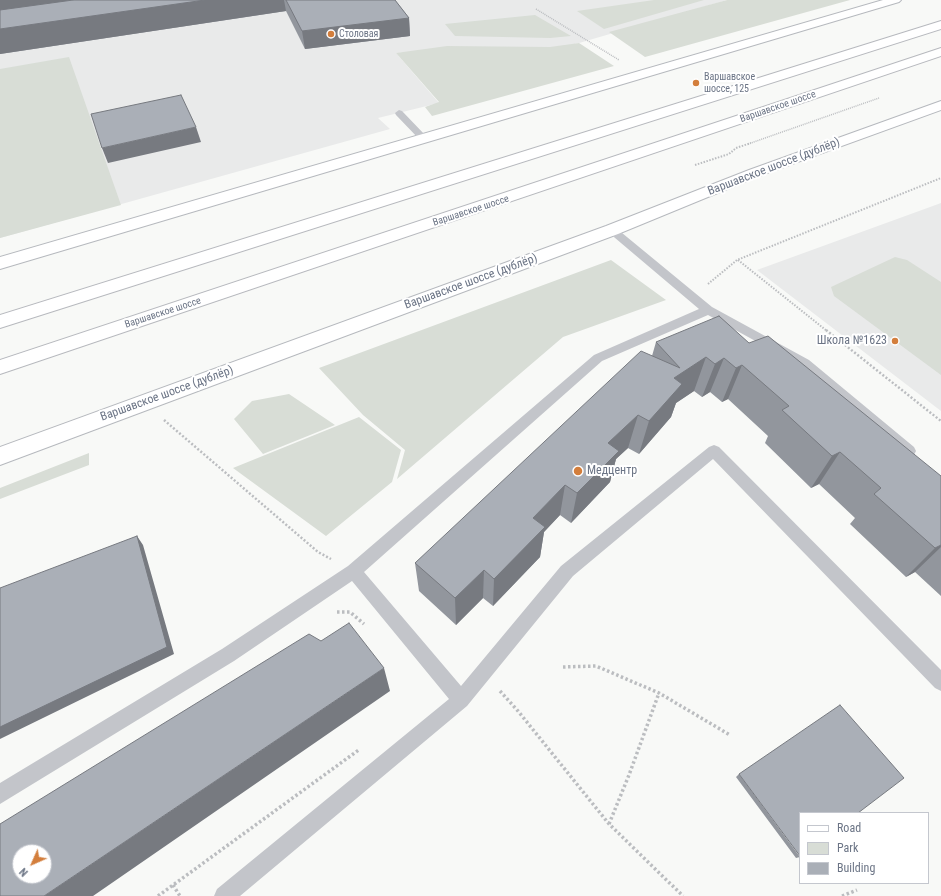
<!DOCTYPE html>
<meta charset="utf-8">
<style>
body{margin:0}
#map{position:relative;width:941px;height:896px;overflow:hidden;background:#f8f9f7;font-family:"Roboto Condensed",sans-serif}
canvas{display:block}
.legend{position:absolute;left:799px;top:812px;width:130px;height:72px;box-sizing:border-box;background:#fff;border:1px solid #c4c7ce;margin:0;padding:5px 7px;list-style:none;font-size:12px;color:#6b7485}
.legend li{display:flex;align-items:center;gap:8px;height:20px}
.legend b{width:20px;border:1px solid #c4c7ce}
.north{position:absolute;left:12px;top:844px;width:40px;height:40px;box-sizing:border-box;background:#fff;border:1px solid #c4c7ce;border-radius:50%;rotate:225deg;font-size:11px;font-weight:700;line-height:16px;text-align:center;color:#6b7485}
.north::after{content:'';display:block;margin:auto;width:14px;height:18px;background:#d37e3c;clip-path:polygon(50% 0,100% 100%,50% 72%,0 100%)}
</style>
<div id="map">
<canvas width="941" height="896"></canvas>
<ul class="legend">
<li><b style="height:5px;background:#fff"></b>Road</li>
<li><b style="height:11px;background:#d8ddd6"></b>Park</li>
<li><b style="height:11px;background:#aaafb7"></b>Building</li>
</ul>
<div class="north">N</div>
</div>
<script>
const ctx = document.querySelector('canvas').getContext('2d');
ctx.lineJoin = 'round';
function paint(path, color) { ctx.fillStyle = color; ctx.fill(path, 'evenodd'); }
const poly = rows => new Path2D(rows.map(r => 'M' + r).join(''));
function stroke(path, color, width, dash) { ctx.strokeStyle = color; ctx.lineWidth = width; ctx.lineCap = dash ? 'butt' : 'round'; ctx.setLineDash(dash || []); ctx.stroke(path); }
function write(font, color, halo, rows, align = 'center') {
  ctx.font = font + ' "Roboto Condensed",sans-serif'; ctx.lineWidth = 4; ctx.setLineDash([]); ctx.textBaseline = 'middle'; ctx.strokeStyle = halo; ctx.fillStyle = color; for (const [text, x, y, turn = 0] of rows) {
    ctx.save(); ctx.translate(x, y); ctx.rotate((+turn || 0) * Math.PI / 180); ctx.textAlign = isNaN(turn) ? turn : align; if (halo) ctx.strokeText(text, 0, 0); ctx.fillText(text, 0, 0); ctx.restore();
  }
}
paint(poly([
 [0,0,727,0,579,43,561,47,396,53,439,103,378,118,390,129,0,238],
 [941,203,941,411,757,270]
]), '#e9eaea');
paint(poly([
 [654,0,704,0,604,29,577,11],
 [727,0,850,0,645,57,609,32],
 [535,15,571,36,550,38,455,36,445,24],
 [579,43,614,66,432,116,425,107,439,102,396,53,447,46,550,47],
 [69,57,121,205,0,238,0,69],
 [895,257,907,260,941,282,941,375,834,296,831,287],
 [611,260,666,300,563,337,397,479,405,450,363,415,319,368],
 [289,394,335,425,263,454,234,419,252,401],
 [359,417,401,450,392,482,326,536,233,468],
 [89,453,89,465,0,499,0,488]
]), '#d8ddd6');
const secondary = poly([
 [883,0,901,0,899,2,0,269,0,257,883,0],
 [941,101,941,110,759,176,618,234,0,465,0,447,606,226,749,170,941,101]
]);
const primary = poly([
 [941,21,941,29,0,328,0,315,941,21],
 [941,48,941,56,0,374,0,360,941,48]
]);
stroke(secondary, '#b6b9be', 2);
stroke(primary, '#b7b9be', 2);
stroke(poly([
 [536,9,619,60],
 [748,144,879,98]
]), '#bbbdc0', 1.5, [1, 1]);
stroke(poly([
 [695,165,729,154,736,148,751,143],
 [738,260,827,331],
 [708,284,737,260,941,178]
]), '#bbbdc0', 2, [1.5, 1.5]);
stroke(poly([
 [826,330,941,421],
 [164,420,318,552,331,559]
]), '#bbbdc0', 2.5, [2, 2]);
stroke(poly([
 [337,612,350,612,364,624],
 [563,667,596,666,659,693,730,735],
 [500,691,518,711,609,824,683,896],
 [609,824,629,775,659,693],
 [173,885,180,896],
 [158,896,360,749],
 [842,896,857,890]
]), '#bbbdc0', 3.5, [2.5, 2.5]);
paint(poly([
 [399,110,402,111,426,136,428,138,426,140,420,140,396,115,395,113,399,110],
 [612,227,616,228,712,307,809,360,914,447,916,451,914,455,909,457,904,455,801,366,708,315,602,361,364,572,461,686,561,566,709,447,714,445,719,447,941,670,941,691,935,688,713,459,573,576,467,706,240,896,214,896,217,889,449,699,352,581,234,661,0,804,0,783,222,649,348,566,594,355,699,309,608,232,607,230,608,228,612,227]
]), '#c3c5ca');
paint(secondary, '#fff');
paint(primary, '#fff');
paint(poly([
 [0,0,395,0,409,18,410,36,305,49,286,11,0,54],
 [656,342,749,343,941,476,941,596,915,572,906,577,850,524,855,518,819,484,811,488,765,443,768,436,728,399,722,402,710,392,702,397,694,391,676,403,671,417,639,454,628,448,616,459,610,482,571,523,560,515,544,532,540,557,493,606,483,598,456,625,419,591,415,563,652,356],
 [739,774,800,857,796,858,736,777]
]), '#92969d');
paint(poly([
 [0,0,73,0,0,13],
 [205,0,284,0,286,11,0,54,0,29],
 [409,18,410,36,305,49,302,31],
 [196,127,201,142,108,163,102,148],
 [706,357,694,391,676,403,671,417,639,454,649,421,674,378],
 [724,358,710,392,702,397,715,364],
 [742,365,728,399,722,402,736,368],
 [638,415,628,448,616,459,610,482,571,523,577,493,608,443],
 [840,452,819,484,811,488,832,456],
 [565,485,560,515,544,532,540,557,493,606,494,579,533,518],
 [137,536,143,545,174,654,0,739,0,727],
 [941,545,941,547,915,572,906,577,935,548],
 [484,570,483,598,456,625,455,598],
 [384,668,390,691,93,896,44,896]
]), '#777a80');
const building = poly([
 [73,0,205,0,0,29,0,10,73,0],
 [286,0,395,0,409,18,302,31,286,0],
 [181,95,196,127,102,148,91,114,181,95],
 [719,316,749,343,768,336,941,476,941,545,935,548,874,494,881,488,840,452,832,456,782,410,789,406,742,365,736,368,724,358,715,364,706,357,674,378,682,384,649,421,638,415,608,443,619,451,577,493,565,485,533,518,545,527,494,579,484,570,455,598,415,563,641,351,680,368,656,342,719,316],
 [137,536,167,647,0,727,0,588,137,536],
 [349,623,384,668,44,896,0,896,0,824,309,634,321,641,349,623],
 [20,852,44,852,44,876,20,876,20,852],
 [840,705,904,778,858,813,800,813,800,856,739,774,840,705]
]);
paint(building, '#aaafb7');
stroke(building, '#777a80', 1);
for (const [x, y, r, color] of [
 [331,34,4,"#d37e3c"],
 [696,83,4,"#d37e3c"],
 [895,341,4,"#d37e3c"],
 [578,471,5,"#d37e3c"]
]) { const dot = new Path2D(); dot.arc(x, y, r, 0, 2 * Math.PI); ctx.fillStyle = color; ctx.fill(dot); stroke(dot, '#fff', 1.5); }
write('10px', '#6b7485', '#fff', [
 ["Столовая",339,34],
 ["Варшавское",704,77],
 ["шоссе, 125",704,89]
], 'left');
write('10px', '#6b7485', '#fff', [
 ["Варшавское шоссе",778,107,-19],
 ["Варшавское шоссе",471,211,-18],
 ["Варшавское шоссе",163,313,-18]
]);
write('12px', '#6b7485', '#fff', [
 ["Варшавское шоссе (дублёр)",774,167,-21],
 ["Варшавское шоссе (дублёр)",471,282,-20],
 ["Варшавское шоссе (дублёр)",167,394,-20]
]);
write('12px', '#6b7485', '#fff', [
 ["Школа №1623",887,341],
 ["Медцентр",587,471,"left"]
], 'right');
</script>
